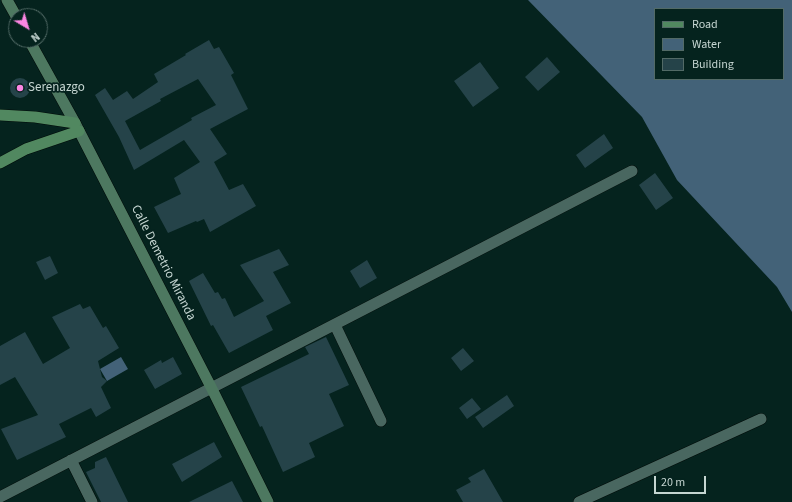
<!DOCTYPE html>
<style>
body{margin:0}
#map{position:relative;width:792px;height:502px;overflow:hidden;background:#05231e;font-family:"Source Sans 3",sans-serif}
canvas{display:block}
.legend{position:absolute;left:654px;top:8px;width:130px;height:72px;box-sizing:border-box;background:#05231e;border:1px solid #526a66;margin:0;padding:5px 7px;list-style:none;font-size:12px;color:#c5d5d1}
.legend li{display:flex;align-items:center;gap:8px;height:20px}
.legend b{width:20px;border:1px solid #526a66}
.north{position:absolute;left:8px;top:8px;width:40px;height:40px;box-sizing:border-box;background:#05231e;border:1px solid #526a66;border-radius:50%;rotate:142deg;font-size:11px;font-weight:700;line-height:16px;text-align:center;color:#c5d5d1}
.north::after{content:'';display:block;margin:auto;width:14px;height:18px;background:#fc86e3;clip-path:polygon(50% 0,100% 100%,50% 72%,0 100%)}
.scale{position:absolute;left:654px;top:476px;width:52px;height:18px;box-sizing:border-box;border:2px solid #c5d5d1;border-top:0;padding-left:5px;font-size:12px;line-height:14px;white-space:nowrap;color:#c5d5d1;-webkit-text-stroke:3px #05231e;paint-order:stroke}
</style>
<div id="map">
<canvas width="792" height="502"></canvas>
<ul class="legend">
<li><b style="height:5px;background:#518860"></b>Road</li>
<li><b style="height:11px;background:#436278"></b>Water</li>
<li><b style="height:11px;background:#254349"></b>Building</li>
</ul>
<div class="north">N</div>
<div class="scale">20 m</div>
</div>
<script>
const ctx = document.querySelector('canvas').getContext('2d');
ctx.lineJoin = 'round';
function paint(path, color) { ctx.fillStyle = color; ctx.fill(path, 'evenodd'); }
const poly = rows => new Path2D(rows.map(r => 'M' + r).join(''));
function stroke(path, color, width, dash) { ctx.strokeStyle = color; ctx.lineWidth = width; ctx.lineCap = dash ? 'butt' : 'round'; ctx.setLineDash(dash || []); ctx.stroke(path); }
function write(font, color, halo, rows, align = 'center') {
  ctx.font = font + ' "Source Sans 3",sans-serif'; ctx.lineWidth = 3.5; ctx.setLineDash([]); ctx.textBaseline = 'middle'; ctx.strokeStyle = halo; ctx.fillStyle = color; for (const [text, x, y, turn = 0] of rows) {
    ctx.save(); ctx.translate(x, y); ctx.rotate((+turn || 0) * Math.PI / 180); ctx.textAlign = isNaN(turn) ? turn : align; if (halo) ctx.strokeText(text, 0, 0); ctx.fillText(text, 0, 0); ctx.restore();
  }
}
paint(poly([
 [528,0,792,0,792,312,777,287,677,180,642,117],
 [655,9,783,9,783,79,655,79],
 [121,357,128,369,107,381,100,369]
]), '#436278');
paint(poly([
 [209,40,214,49,219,47,234,73,231,75,248,109,210,129,227,154,214,162,229,190,243,184,256,206,210,232,204,219,197,222,196,221,168,233,154,207,181,194,174,178,200,162,184,140,134,170,119,137,95,95,105,88,113,100,127,91,133,99,158,82,154,74,186,55,185,54],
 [198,79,216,105,191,118,192,120,140,150,125,121,161,101,160,99],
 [547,57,560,72,538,91,525,77],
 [480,62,499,88,473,107,454,81],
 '10 88a10 10 0 1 1 20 0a10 10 0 1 1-20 0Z',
 [604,134,613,148,585,168,576,155],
 [655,173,673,198,656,210,639,185],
 [279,249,289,265,273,272,291,303,266,316,273,330,229,353,213,325,211,326,189,281,203,273,215,293,218,292,222,299,225,298,234,317,264,301,240,265],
 [50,256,58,273,45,280,36,262],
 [367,260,377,278,360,288,350,271],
 [80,304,83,309,90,306,103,328,106,326,119,348,98,361,102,377,107,381,101,387,111,408,96,417,91,408,59,424,66,437,17,460,1,429,38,415,15,377,0,385,0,346,25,332,43,364,70,348,52,317],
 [326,337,349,385,329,394,344,426,309,443,315,457,283,472,262,426,260,427,241,387,309,354,305,347],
 [463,348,474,361,461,371,451,358],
 [173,357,182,374,155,389,144,370,161,360,162,363],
 [507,395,514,406,483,428,475,417],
 [472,398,481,409,467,419,459,408],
 [214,442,222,457,182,482,172,464],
 [106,457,128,502,101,502,86,472,95,468,95,462],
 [484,469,503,502,463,502,456,490,471,482,468,478],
 [232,481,243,502,189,502]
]), '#254349');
const minor = poly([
 [335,325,381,421],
 [71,460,92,502],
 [0,497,632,171],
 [579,502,761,419]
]);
const secondary = poly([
 [7,0,16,16],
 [29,40,75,123,211,387,268,502]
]);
const primary = poly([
 [0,115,35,117,75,123],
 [0,163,26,149,79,131]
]);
stroke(minor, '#000b08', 12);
stroke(secondary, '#000b08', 12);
stroke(primary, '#000b08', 12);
stroke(minor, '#496760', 11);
stroke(secondary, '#4d7860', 11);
stroke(primary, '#518860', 11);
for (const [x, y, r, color] of [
 [20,88,4,"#fc86e3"]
]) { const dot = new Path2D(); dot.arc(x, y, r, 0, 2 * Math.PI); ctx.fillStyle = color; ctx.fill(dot); stroke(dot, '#05231e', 1.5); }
write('13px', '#c5d5d1', '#05231e', [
 ["Serenazgo",28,88]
], 'left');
write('13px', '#c5d5d1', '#05231e', [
 ["Calle Demetrio Miranda",163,263,63]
]);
</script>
